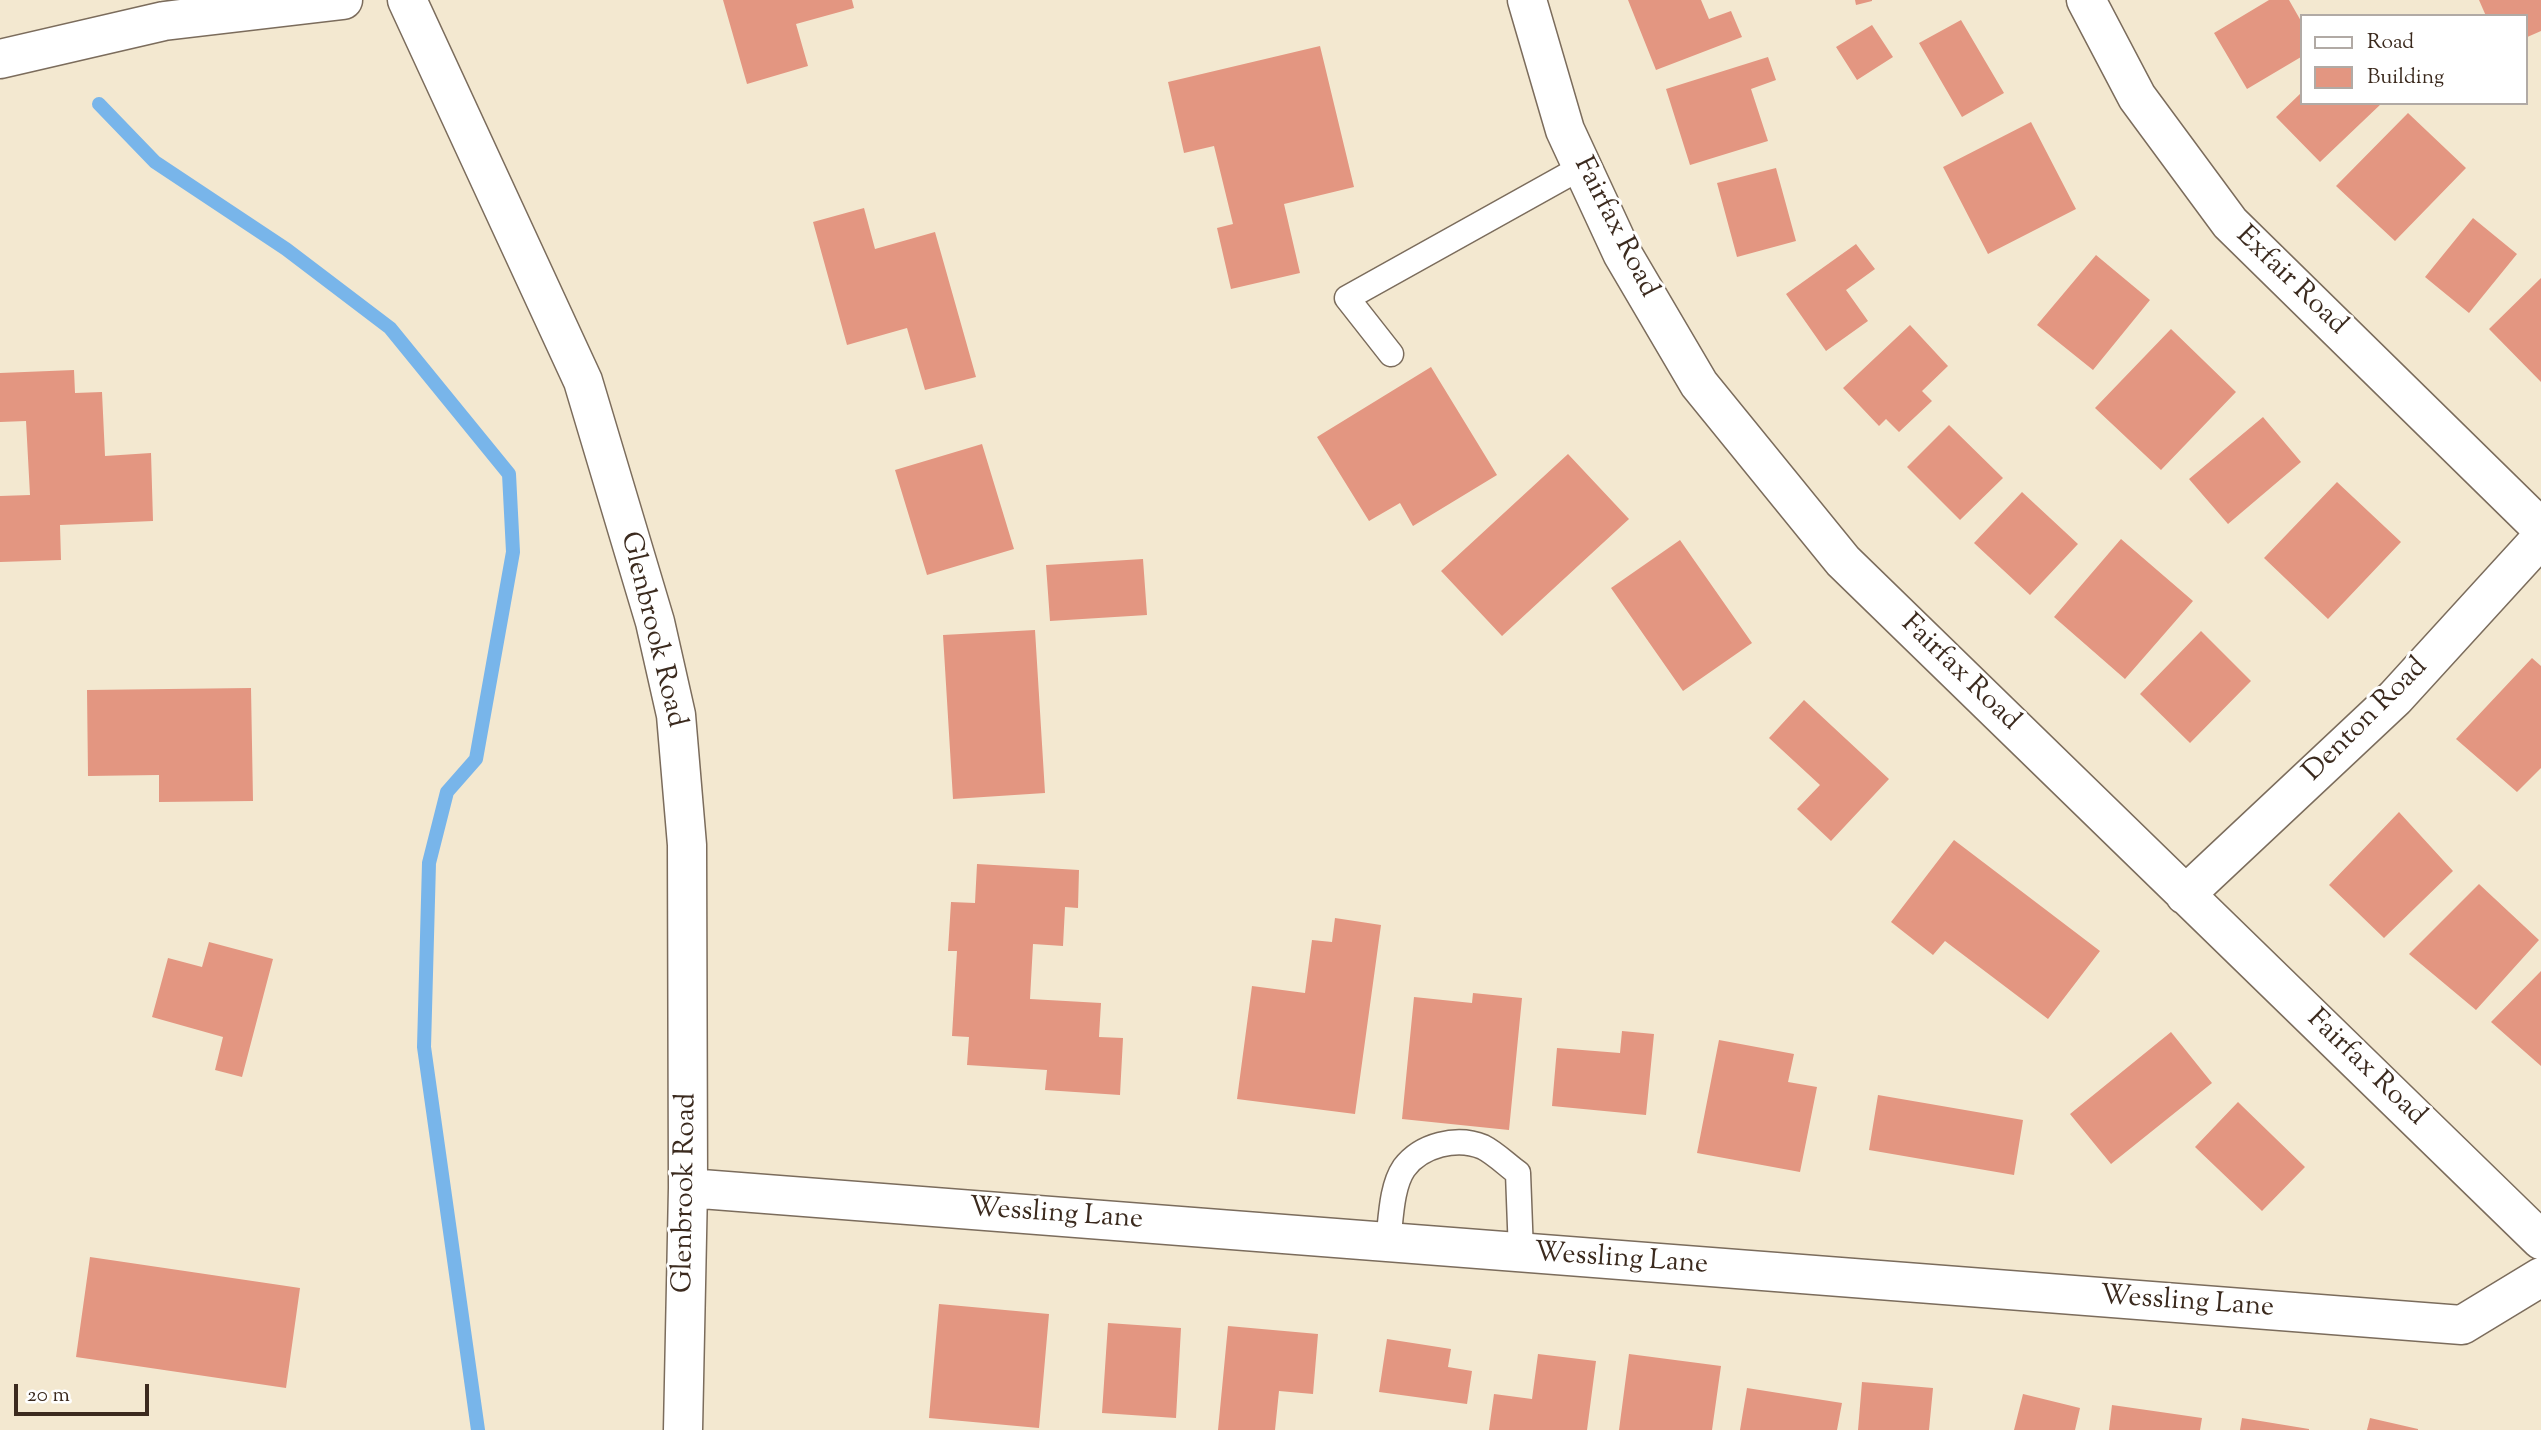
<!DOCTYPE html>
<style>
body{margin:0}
#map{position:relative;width:2541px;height:1430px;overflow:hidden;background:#f3e8d0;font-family:"Sorts Mill Goudy",serif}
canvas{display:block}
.legend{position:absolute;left:2300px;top:14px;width:228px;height:91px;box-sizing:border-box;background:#fff;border:2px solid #b1aaa5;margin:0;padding:9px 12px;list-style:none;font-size:21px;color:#3b2a1e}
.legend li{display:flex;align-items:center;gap:14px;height:35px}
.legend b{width:35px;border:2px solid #b1aaa5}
.scale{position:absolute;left:14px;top:1384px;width:135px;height:32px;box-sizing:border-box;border:4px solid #3b2a1e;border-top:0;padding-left:9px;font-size:21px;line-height:24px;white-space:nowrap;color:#3b2a1e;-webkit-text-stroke:5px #fff;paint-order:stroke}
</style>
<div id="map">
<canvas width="2541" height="1430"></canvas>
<ul class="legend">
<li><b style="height:9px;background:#fff"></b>Road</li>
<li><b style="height:19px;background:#e39681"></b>Building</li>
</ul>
<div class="scale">20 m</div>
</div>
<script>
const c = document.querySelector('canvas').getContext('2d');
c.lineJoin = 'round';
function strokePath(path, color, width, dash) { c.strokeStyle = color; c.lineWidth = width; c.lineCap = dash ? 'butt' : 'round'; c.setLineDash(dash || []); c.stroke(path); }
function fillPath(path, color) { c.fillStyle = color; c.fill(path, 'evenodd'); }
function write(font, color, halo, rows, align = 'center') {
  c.font = font + ' "Sorts Mill Goudy",serif'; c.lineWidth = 6; c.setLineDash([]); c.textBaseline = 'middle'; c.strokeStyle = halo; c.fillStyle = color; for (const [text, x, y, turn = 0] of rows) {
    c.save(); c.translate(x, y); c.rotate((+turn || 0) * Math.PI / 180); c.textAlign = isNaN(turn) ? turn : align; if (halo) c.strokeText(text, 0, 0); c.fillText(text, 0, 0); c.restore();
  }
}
strokePath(new Path2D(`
 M99,104l56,58 131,87 104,79 119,146 4,78 -37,207 -29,33 -18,71 -5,184 54,383`), '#78b5ea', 14);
fillPath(new Path2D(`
 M723,0h129l2,8 -58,16 12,42 -61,18z
 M1628,0h73l8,19 22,-8 11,26 -86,33z
 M1855,0h17v1l-16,4z
 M2269,0h20l12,21v36l-54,32 -33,-56z
 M2479,0h62v31l-16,7v-22h-39z
 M1961,20l43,73 -42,24 -43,-74z
 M1872,25l21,32 -36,23 -21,-33z
 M1320,46l34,141 -70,17 16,69 -69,16 -14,-61 16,-4 -19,-78 -30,7 -16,-71z
 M1768,57l8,23 -25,9 17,52 -78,24 -24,-76z
 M2301,93v10h81l-62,59 -44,-45z
 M2408,113l58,55 -71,73 -59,-55z
 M2031,122l45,87 -88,45 -45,-87z
 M1776,168l20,73 -59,16 -20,-74z
 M864,208l11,41 60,-17 41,145 -51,13 -18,-62 -60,17 -34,-123z
 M2473,218l44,36 -48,59 -44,-36z
 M1856,244l19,25 -29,21 22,31 -42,30 -40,-57z
 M2096,255l54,45 -57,70 -56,-45z
 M2541,278v104l-52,-53z
 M1910,325l38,41 -26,25 10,10 -33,31 -13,-13 -7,7 -36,-38z
 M2171,329l65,63 -75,78 -66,-62z
 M1431,367l66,108 -84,51 -13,-23 -31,18 -52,-84z
 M74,370l1,23 27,-1 3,64 46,-3 2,68 -93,4 1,35 -61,2v-66l30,-1 -4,-74 -26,1v-49z
 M2263,417l38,45 -73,62 -39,-45z
 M1949,425l54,53 -43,42 -53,-53z
 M982,444l32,105 -87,26 -32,-105z
 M1568,454l61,65 -127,117 -61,-65z
 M2337,482l64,60 -73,77 -64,-61z
 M2022,492l56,52 -48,51 -56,-52z
 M2121,539l72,62 -68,78 -71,-62z
 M1680,540l72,103 -69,48 -72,-103z
 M1143,559l4,56 -97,6 -4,-56z
 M1035,630l10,163 -92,6 -10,-164z
 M2201,631l50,50 -61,62 -50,-49z
 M2532,658l9,8v102l-24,24 -61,-53z
 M251,688l2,113 -94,1v-27l-71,1 -1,-86z
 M1804,700l85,79 -58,62 -34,-32 23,-24 -51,-47z
 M2399,812l54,59 -69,67 -55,-53z
 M1954,840l146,111 -52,68 -103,-78 -12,14 -42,-33z
 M977,864l102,6 -1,38 -13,-1 -2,39 -30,-2 -3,55 71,4 -2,34 24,1 -3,57 -75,-5 2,-20 -80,-5 2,-28 -17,-1 5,-85h-9l3,-49 24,1z
 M2479,884l60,56 -63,70 -67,-56z
 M1335,918l46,7 -26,189 -118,-15 15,-113 53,7 7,-53 20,2z
 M209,942l64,17 -31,118 -27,-7 8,-33 -71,-20 16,-59 34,9z
 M2541,971v95l-50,-44z
 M1473,993l49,5 -13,132 -107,-11 12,-122 58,6z
 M1622,1031l32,3 -8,81 -94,-9 5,-58 63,5z
 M2171,1032l41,51 -101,81 -41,-50z
 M1719,1040l75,14 -6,28 29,5 -17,85 -103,-19z
 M1878,1095l145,25 -9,55 -145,-25z
 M2238,1102l67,65 -43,44 -67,-64z
 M90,1257l210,31 -14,100 -210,-31z
 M939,1304l110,10 -10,114 -110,-10z
 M1108,1323l73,5 -5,90 -74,-5z
 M1228,1326l90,8 -5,60 -34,-3 -4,39h-57z
 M1387,1339l64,10 -3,18 24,4 -5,33 -88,-12z
 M1538,1354l58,7 -9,69h-98l5,-36 38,5z
 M1629,1354l92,12 -9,64h-93z
 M1862,1382l71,6 -4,42h-71z
 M1747,1388l95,15 -5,27h-97z
 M2023,1394l57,14 -5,22h-61z
 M2112,1405l90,13 -2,12h-91z
 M2242,1418l67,11v1h-69z
 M2370,1418l48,11v1h-51z`), '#e39681');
const service = new Path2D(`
 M1391,354l-44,-56 235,-131
 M1388,1242c3,-22 3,-55 16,-74 17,-23 53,-32 79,-21 12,6 24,18 35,26l3,80`);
const minor = new Path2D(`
 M407,0l176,381 72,241 21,93 11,130 1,343 -5,242
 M1527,0l38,130 57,123 77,131 144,177 698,679
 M2086,0l51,97 93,126 311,305
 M0,59l164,-38 179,-21
 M2185,895l210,-197 146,-160
 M688,1188l1774,137 79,-48`);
strokePath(service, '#7b6c5c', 27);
strokePath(minor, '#7b6c5c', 41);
strokePath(service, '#fff', 24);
strokePath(minor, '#fff', 38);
write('28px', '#3b2a1e', '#fff', [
 ["Fairfax Road",1614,228,63],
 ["Exfair Road",2290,282,44],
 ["Glenbrook Road",651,630,76],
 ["Fairfax Road",1959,674,44],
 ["Denton Road",2367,721,-45],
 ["Fairfax Road",2365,1069,44],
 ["Glenbrook Road",687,1193,-89],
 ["Wessling Lane",1056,1216,4],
 ["Wessling Lane",1621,1261,4],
 ["Wessling Lane",2187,1304,4]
]);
</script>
